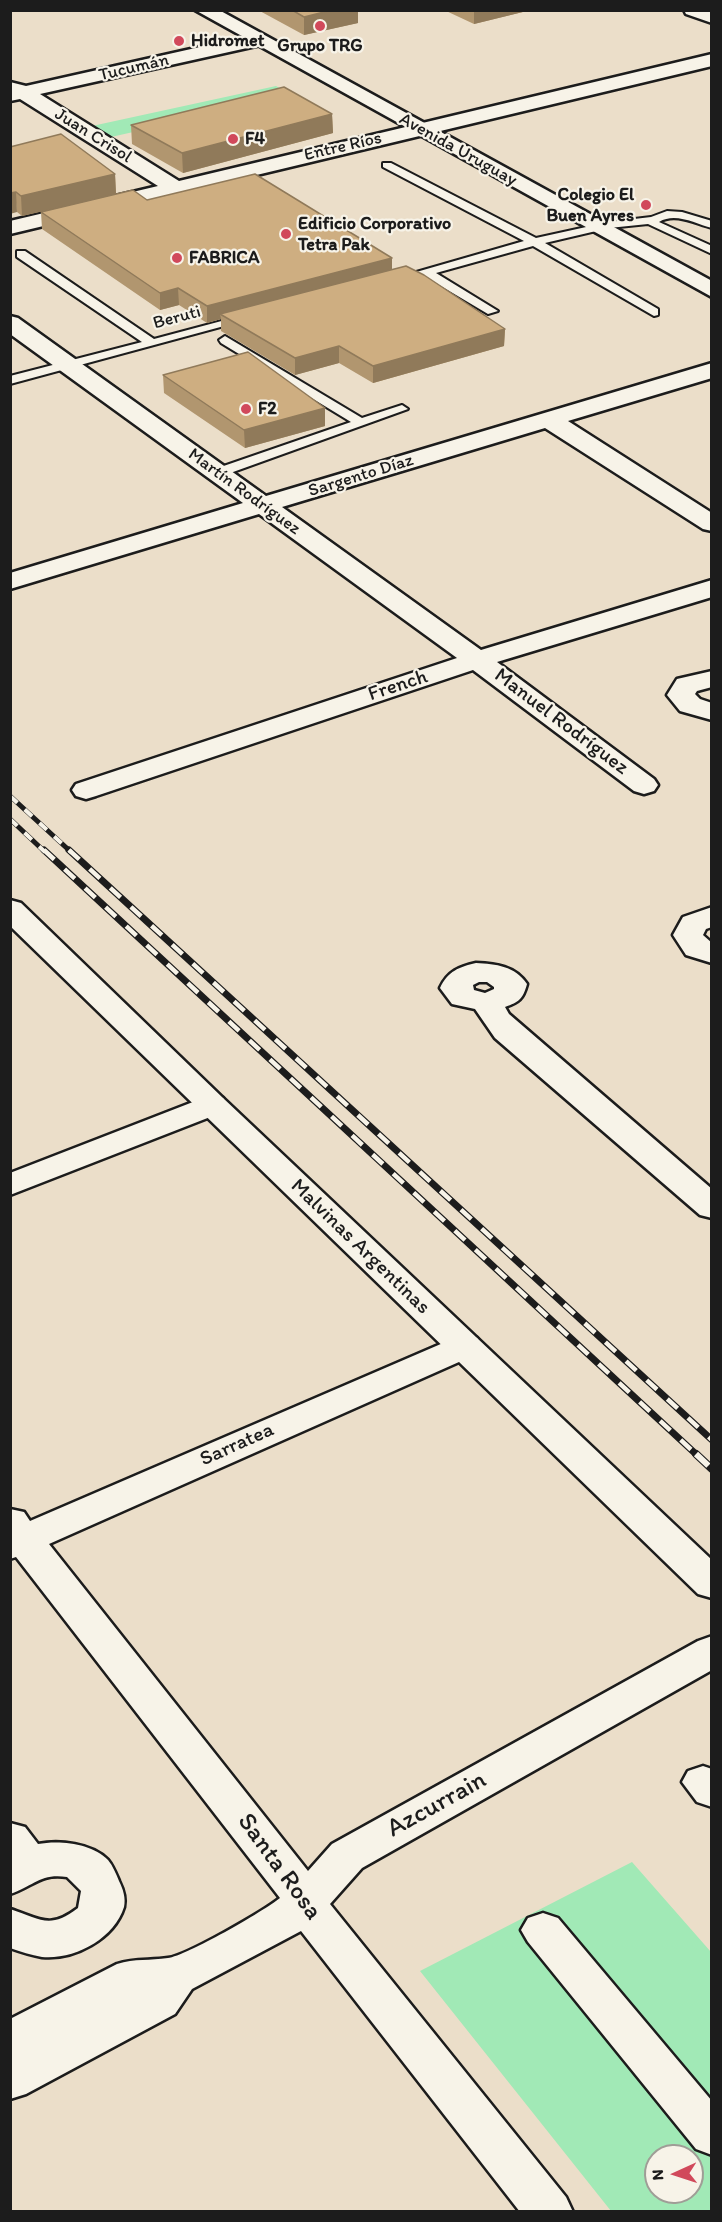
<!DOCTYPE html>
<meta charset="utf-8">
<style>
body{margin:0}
#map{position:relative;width:722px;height:2222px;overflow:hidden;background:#ebdec9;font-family:Itim,sans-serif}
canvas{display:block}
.frame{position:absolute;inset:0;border:12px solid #1c1c1c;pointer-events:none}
.north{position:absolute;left:644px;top:2144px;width:60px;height:60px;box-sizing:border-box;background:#f7f3e8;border:2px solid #9f9d96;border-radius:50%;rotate:267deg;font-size:16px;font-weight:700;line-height:24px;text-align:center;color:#1c1c1c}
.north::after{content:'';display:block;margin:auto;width:21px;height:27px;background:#d1495b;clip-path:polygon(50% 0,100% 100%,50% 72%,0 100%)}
</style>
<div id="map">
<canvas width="722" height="2222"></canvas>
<div class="frame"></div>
<div class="north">N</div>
</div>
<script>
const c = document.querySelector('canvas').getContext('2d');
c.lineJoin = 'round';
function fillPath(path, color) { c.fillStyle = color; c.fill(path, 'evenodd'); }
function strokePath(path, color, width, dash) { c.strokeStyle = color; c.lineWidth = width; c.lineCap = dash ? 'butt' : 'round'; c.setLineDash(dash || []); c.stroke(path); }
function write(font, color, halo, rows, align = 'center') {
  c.font = font + ' Itim,sans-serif'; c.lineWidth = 4.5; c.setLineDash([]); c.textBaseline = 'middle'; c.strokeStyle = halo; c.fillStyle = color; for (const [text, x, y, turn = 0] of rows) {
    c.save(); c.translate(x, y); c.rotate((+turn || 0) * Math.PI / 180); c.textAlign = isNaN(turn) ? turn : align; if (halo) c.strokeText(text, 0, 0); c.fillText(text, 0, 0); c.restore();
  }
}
fillPath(new Path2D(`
 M276,86l18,10 -183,41 -19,-11z
 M632,1862l79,90v259h-100l-191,-240zM656,2156h36v36h-36z`), '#a1e9b6');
const lane = new Path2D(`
 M383,163h8l145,75 73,-16 42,-5 16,-6 15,1 30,9v7c-17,-4 -36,-16 -53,-6l53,24v8l-64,-30 -39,4 -64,15 113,66v6l-4,1 -121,-70 -97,27 62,38 -10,3 -64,-38 -26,7 -6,-4 132,-38 -141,-74z
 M17,251h8l129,88 90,-24 6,4 -240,65v-8l132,-34 -125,-85z
 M225,336l137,82 40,-13 6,4 -186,67h-10v-6l139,-48 -130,-79 -2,-3z`);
const street = new Path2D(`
 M684,10l28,1v12l-26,-9z
 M258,34l9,6 -2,4 -225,50 139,87 533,-127v12l-702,168v-13l148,-35 -138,-87 -10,2v-19l16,4z
 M10,316l8,2 248,178 446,-133v15l-144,43 144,92v18l-9,-2 -158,-101 -263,79 199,143 231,-70v17l-215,65 157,117 4,6 -4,6 -10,3 -10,-3 -161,-121 -377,126 -10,3 -10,-3 -4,-6 4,-6 381,-126 -198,-144 -249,75v-16l233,-70 -233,-169z
 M712,671v16l-15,4 -2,3 5,5 12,4v17l-32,-9 -13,-16 10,-16z
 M712,907v20l-6,2 -3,6 9,8v20l-26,-8 -13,-20 10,-18z
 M476,963c20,1 39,3 51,21 -4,15 -8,18 -22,23l4,7 203,175v29l-12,-3 -205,-177 -20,-29 -23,-5 -12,-16c8,-17 19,-21 36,-25zM479,982h8l7,5v2l-9,4 -11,-3 -1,-5z
 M211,1095l12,3 4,7 -4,7 -213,83v-22z
 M464,1334l13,4 5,8 -5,8 -428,190 259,327 24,-27 366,-203 14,-5v34l-350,198 -32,36 236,293 7,15h-53l-219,-281 -109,58 -17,25 -149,80 -16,5v-80l107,-55c18,-6 33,-3 51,-6 18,-2 96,-47 112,-60l-264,-341 -6,2v-50l14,3 6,9z
 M703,1766l9,3v38l-15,-5 -15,-20 6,-11z
 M10,1823l15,4 13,17c21,-4 54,-1 70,16 5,6 8,14 11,21 4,8 7,17 5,26 -10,32 -50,53 -82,50 -11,-2 -21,-5 -32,-9v-39c31,10 39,21 68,-1l3,-17 -14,-14c-27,-4 -33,9 -57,17z
 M543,1913l15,5 154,183v54l-16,-6 -168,-207 -7,-12 7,-12z`);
const secondary = new Path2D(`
 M195,10h24l493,271v16z
 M10,900l11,3 202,195 489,462v38l-14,-4 -688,-668z`);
strokePath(lane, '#1c1c1c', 4);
strokePath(street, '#1c1c1c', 5);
strokePath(secondary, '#1c1c1c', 5);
fillPath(lane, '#f7f3e8');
fillPath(street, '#f7f3e8');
fillPath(secondary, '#f7f3e8');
const railFar2 = new Path2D(`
 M10,796l61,56
 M10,819l35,33`);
const railFar1 = new Path2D(`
 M44,850l654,606
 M69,850l643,590`);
const rail = new Path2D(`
 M696,1454l16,15`);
strokePath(railFar2, '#1c1c1c', 5);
strokePath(railFar1, '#1c1c1c', 7);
strokePath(rail, '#1c1c1c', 8);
strokePath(railFar2, '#f7f3e8', 4, [10]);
strokePath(railFar1, '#f7f3e8', 4.5, [14]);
strokePath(rail, '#f7f3e8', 6, [17]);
fillPath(new Path2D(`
 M258,10h100v13l-54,12z
 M444,10h87l-57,14z
 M332,114l1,19 -150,40 -51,-29 -1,-19z
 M10,147l105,27 1,20 -94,22 -5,-4z
 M147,200l245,70 113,59 -1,17 -131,37 -34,-20 -44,12 -74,-44v-12l-14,4 -28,-18 -19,5 -118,-81 -1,-17z
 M163,375l162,51 -80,22 -81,-55z`), '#b1966f');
fillPath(new Path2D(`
 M332,10h26v13l-54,12v-18z
 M474,10h57l-57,14z
 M332,114l1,19 -150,40 -1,-20z
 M115,174l1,20 -94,22 -1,-20z
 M16,192l1,20 -7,2v-21z
 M392,258v17l-172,39 1,5 -14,4v-17z
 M178,288l1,17 -19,5v-17z
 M505,329l-1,17 -131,37v-17z
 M339,346v17l-44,12v-17z
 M325,408v18l-80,22 -1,-18z`), '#907a5a');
const building = new Path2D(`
 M292,10h40l-28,7z
 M284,87l48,27 -150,39 -51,-28z
 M61,134l54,40 -94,22 -5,-4 -6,1v-46z
 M255,174l137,84 -185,48 -29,-18 -18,5 -119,-81 92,-22 14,10z
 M406,266l18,9 81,54 -132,37 -34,-20 -44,12 -75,-44z
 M248,352l77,56 -81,22 -81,-55z`);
fillPath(building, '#ceae81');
strokePath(building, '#907a5a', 1.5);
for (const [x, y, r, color] of [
 [320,26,6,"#d1495b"],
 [179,41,6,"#d1495b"],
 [233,139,6,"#d1495b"],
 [646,205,6,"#d1495b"],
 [286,234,6,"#d1495b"],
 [177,258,6,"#d1495b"],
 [246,409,6,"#d1495b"]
]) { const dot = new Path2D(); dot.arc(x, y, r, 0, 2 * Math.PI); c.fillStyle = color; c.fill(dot); strokePath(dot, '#f7f3e8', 2); }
write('bold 18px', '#1c1c1c', '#f7f3e8', [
 ["Hidromet",191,41],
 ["Grupo TRG",320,46,"center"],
 ["F4",245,139],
 ["Colegio El",634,195,"right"],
 ["Buen Ayres",634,216,"right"],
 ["Edificio Corporativo",298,224],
 ["Tetra Pak",298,245],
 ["FABRICA",189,258],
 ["F2",258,409]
], 'left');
write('18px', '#1c1c1c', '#f7f3e8', [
 ["Tucumán",134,68,-13],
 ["Juan Crisol",93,136,32],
 ["Entre Ríos",343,147,-13],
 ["Avenida Uruguay",458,150,29],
 ["Beruti",177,318,-15],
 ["Sargento Díaz",361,476,-17],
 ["Martín Rodríguez",244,492,36]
]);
write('21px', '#1c1c1c', '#f7f3e8', [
 ["French",398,686,-18],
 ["Manuel Rodríguez",561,722,37],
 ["Malvinas Argentinas",360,1247,44],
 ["Sarratea",237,1445,-24]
]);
write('26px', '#1c1c1c', '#f7f3e8', [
 ["Azcurrain",437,1805,-29],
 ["Santa Rosa",279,1867,54]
]);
</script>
